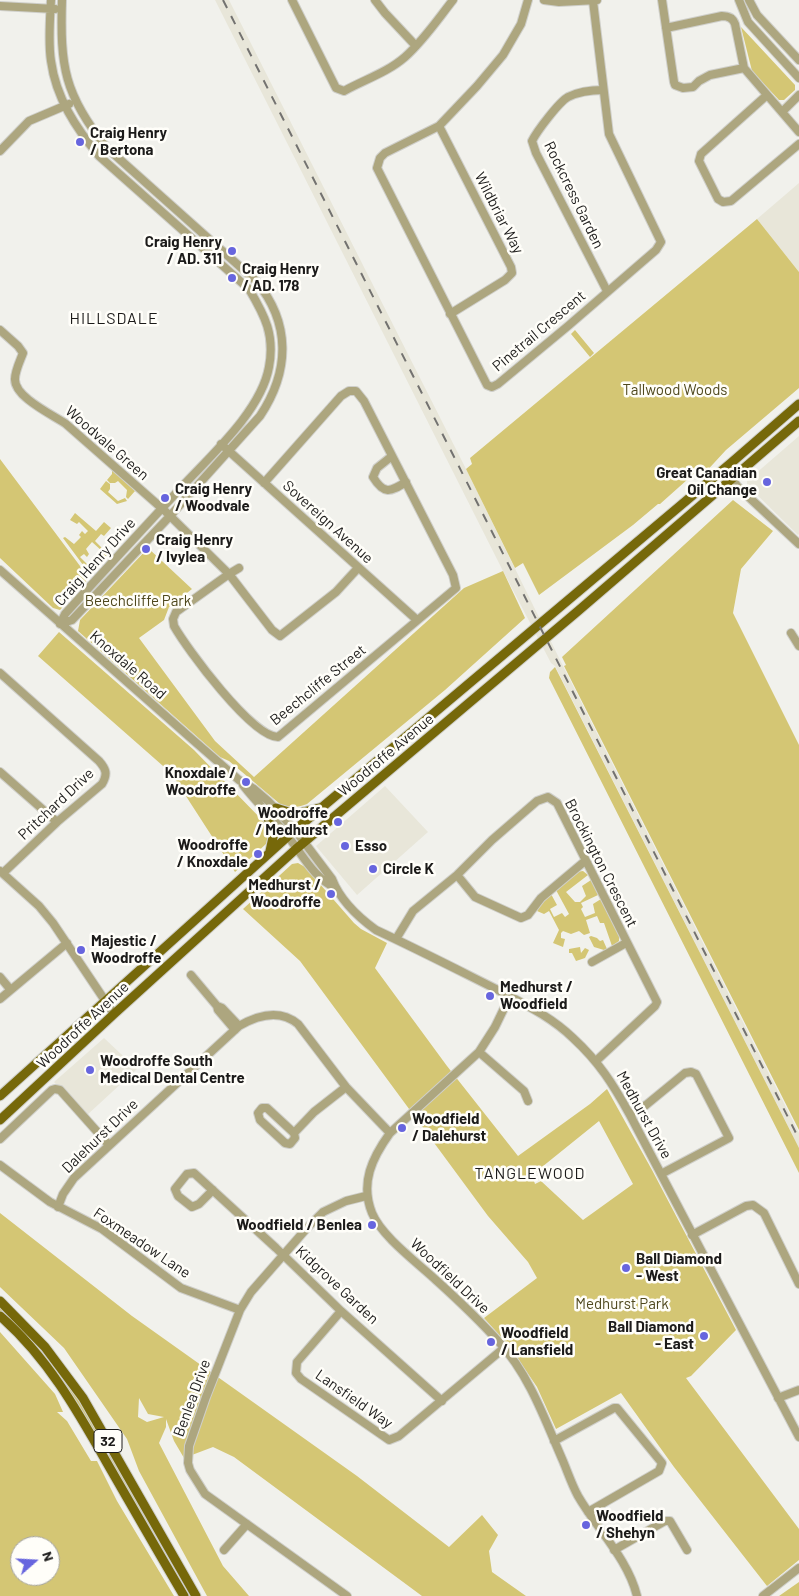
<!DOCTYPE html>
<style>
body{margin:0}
#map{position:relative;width:799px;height:1596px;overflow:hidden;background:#f1f1ec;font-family:Barlow,sans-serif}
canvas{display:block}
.north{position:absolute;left:10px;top:1536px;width:50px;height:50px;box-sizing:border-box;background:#fffef9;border:1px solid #a4a3a0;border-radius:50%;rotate:71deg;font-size:14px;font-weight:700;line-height:20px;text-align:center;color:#1c1b1a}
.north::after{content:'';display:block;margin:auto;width:18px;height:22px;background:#6765de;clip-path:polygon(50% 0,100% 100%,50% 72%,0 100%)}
</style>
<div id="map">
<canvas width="799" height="1596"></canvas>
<div class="north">N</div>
</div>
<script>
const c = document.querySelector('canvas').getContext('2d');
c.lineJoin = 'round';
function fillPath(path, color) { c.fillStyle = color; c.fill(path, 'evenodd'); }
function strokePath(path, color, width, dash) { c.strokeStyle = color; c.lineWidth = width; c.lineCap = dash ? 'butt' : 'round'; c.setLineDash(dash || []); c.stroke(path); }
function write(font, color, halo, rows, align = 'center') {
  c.font = font + ' Barlow,sans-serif'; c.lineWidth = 5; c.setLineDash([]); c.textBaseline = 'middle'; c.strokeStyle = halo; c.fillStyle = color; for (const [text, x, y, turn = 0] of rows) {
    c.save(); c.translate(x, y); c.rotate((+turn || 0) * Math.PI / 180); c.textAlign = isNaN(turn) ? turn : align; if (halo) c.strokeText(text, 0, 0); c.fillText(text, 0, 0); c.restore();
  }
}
fillPath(new Path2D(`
 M215,0h14l237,469 95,193 238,471v15l-244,-482 -4,-3 -48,-92z
 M799,183v89l-42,-53z
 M799,436v98l-1,1 -51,-50v-4z
 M385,786l43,46 -71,63 -41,-49z
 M104,1038l33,31 -51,47 -32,-34z`), '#e8e6d9');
fillPath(new Path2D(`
 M741,27l54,58v5l-11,10h-5l-27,-29z
 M757,219l42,53v116l-73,62 -24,26 -5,-5 -37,33h-2l-25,21 -94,70 -16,-32 -8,5 -49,-99 6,-5 -2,-6z
 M575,330l19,23 -4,4 -19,-23z
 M0,459l89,119 -29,32 -7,-2 -53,-50z
 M112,470l23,21 -7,8 -2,-2 1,-7 -9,-9 -3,2h-5l-3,-3 5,-6z
 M106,481l4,3v5l-2,3 10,9 7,-3 2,3 -10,3 -17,-15z
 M733,500l40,31 -32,38 -8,44 66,132v385l-235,-464 2,-1 -4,-8z
 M75,513l21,18 8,-9 7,6 -7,8 -3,-2 -6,7 10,10 3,-3 3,2 -7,8 -3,-5 1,-2 -10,-9 -6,7 3,5 -2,3 -3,-3 -4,3 10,10 2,-2 4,1 -7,7 -26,-35 2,-1 9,7 7,-7 -2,-2 3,-4 3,3 3,-3 -9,-9 -2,2 -7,-4z
 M148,548l44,41 -23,18 -5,13 -25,18 76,103 39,36 210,-189 39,-17 22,47 -80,72 -138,114c-10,4 -17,4 -27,0l-51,-43 -9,-4 -142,-126 2,-11z
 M59,632l135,118 71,73 4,10 -3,11 -31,28 -64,-99 -133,-117z
 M555,667l244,481v25l-250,-495 1,-6z
 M298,863l7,4 49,56 7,6 26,14 -12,25 72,98 71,90 72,-52 17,-15 45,81 84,160 -45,46 -5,2 113,151v31l-32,26 -93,-119 -53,-74 -65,36 -19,-42 -27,-40 -26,-29 53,-40 -9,-16 -40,-46 -188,-255 -57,-52 49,-45zM599,1121l34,63 -50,36 -42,-39 -6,3 -3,-9z
 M583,871l5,4 -22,17 9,10h5l6,-6 -4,-10 9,-6 7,15 -17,8 2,4 -2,2 4,8 10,-4 -2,-9 8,-5 18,36v6l-7,5 -8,-23h-4l-3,-7 -11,4 4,13 -6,2 -5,-4 -8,3 -8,-3 -2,2v5l4,1 -2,8 -10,-4 6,-13 -10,-19 -5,3 -7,-3 6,-10 8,-7 6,11 -7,4 4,8 8,-4 3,4 4,-3 -13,-24 20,-18z
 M591,936l6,2 3,3 3,-1 4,9 -3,1 -10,-3 -5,-10z
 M580,947l1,6 4,-5 4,2 -4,8 -9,3 -4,-8h-3v-4z
 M0,1213l132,103 225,160 92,71 33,-32 16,20 -9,16 3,21 34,24h-104l-188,-139 -21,-10 -29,11 -10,-17 -8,-22v8l-7,16 64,123 26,30h-42l-68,-125 -12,-32 -63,-91 -64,-61zM139,1398l9,16 16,3 -17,5 -9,-5z
 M0,1306l49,51 34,48 26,47h-3l-81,-116 -25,-25z
 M0,1332l55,62 8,18h-6l10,9 24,40h6l20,40 57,95h-174zM20,1546h30v30h-30z
 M110,1454l83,142h-5l-80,-140z
 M799,1582v14h-20z`), '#d4c674');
const minor = new Path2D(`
 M51,0c-1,20 -3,42 0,61 5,37 25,67 48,95l150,133c16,27 26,46 20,78 -8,45 -61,91 -91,124 -38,41 -76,82 -113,123l-5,10
 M292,0l44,88 8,3c20,-11 44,-19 61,-34 19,-17 33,-38 48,-57
 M375,0l10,13 31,33
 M528,0l-7,24 -18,31 -26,31 -38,40 -54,27 -5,5 -3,10 110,217 5,2 6,-3 70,-58 88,-76 5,-8 -52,-108 -16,-133
 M544,0l15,2 38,-2
 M662,0l12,82 1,3 8,3 10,-1 6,-6 11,-6 34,-7
 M739,0l9,22 51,56
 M749,0l8,15 42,45
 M0,6l55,3
 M666,28l56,-12c6,0 11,2 13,8l9,44 55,64
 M603,90c-11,0 -25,2 -35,7 -9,5 -31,34 -36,44l4,12 71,138
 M767,95l-66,59 -2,7 19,38 5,3 8,-1 68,-57
 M782,112l17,-17
 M439,126l72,141 1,6 -7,7 -55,34
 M0,151l29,-30 40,-17
 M0,330l18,16 5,7c-3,8 -8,18 -8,26 -1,18 38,36 51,45l99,87 64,63 -53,38 -3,7 1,7c13,23 78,111 104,111l178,-149 -3,-13 -89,-174 -8,-10h-7l-8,5 -77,87
 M221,444l196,176
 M392,456l-15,12 -4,9c11,18 17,15 33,5
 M724,469l14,18 61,57
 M239,568l-10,6 43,56 8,6 56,-44 22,-24
 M0,570l193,170 46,40 15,9 14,12 27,29 37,49c8,21 26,38 44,51 41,19 80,39 120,59 28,15 54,27 77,49 26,24 40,46 57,77l169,322
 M60,624l12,-4 98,-104 90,-100c30,-45 31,-93 -4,-135l-149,-133c-43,-53 -47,-82 -45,-148
 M791,633l8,13
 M0,673l99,88c7,8 9,13 3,23l-45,38 -54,51
 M0,772l57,50
 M243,785c13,17 29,32 43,49 15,18 28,45 50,54
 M0,871l39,35 14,17 61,91
 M457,875l18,22 46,21 7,-3 13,-17 44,-37
 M396,939l17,-28 44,-36 35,-35 45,-39 11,-4 9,6 100,199 -2,4 -59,55
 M592,962l34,-19
 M191,975l26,31
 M0,977l10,12
 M510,996l-15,31 -16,25 -89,81c-18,25 -30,50 -18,80 10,24 46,50 65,68 21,19 43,40 62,61 31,34 46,78 64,119 5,12 9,24 15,35 19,33 50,63 59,100
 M0,999l67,-56
 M235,1030l-17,-20 -1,-4 5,2 17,18
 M479,1052l45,39 4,10
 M630,1115l16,-10 39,-32 6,-1 5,2 33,64 -68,36
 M294,1133l-27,-25h-5l-4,5 2,7 25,23 5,1 5,-6 -1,-5 20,-21 32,-25
 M0,1139l52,-49 3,-1 5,1 49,55
 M0,1165l50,37 52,27 79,59 59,22
 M213,1190l-14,14 -7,3 -14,-11 -3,-7 12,-15 7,-1 82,75 65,63 101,90
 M58,1207l5,-13 11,-16 165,-152c19,-11 41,-17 59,-2l48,63 44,46
 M692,1235l54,-29 7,-1 11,8 35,71
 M341,1311l-44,51 -1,11 5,6 88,61 10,-4 105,-88
 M778,1398l21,-8
 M554,1441l60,-33h3l45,55 -3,8 -71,41
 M224,1550l23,-26
 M614,1550l51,-29h5l17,29
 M347,1596l-142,-102 -15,-24 -2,-7 1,-17 17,-49 34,-87 11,-18 56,-64 16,-16 23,-11 20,-5
 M763,1596l36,-28`);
const major = new Path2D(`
 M276,808l19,6 24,-6
 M265,811l9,22 -4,18
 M0,1096l295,-266 436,-367 68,-59
 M0,1120l114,-106 182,-165 282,-238 221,-190
 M0,1301l45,46 38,51 113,198
 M0,1316c47,41 77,94 107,147 26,45 51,89 77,133`);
strokePath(minor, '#cfcfca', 10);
strokePath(major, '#cfcfca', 11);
strokePath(minor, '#ada67f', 8);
strokePath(major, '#76680a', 9);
strokePath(new Path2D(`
 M223,0l576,1139`), '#737270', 2, [9, 9]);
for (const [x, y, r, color] of [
 [80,142,5,"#6765de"],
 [232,251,5,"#6765de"],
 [232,278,5,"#6765de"],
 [767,482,5,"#6765de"],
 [165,498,5,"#6765de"],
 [146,549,5,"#6765de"],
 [246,782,5,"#6765de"],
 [338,822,5,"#6765de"],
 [345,846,5,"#6765de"],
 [258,854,5,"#6765de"],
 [373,869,5,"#6765de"],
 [331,894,5,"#6765de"],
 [81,950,5,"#6765de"],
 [490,996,5,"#6765de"],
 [90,1070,5,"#6765de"],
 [402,1128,5,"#6765de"],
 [372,1225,5,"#6765de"],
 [626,1268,5,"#6765de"],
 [704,1336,5,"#6765de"],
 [491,1342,5,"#6765de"],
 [586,1525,5,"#6765de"]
]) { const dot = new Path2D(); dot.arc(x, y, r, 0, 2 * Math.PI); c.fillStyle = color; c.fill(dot); strokePath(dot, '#fffef9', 2); }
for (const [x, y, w] of [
 [108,1441,28]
]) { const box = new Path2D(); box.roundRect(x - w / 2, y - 11.5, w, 23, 4); c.fillStyle = '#fffef9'; c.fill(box); strokePath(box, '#1c1b1a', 1); }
write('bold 14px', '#1c1b1a', null, [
 ["32",108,1441]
]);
write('bold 15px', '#1c1b1a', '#fffef9', [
 ["Craig Henry",90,133],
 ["/ Bertona",90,150],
 ["Craig Henry",222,242,"right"],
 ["/ AD. 311",222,259,"right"],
 ["Craig Henry",242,269],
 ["/ AD. 178",242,286],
 ["Great Canadian",757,473,"right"],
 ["Oil Change",757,490,"right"],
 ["Craig Henry",175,489],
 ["/ Woodvale",175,506],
 ["Craig Henry",156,540],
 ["/ Ivylea",156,557],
 ["Knoxdale /",236,773,"right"],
 ["Woodroffe",236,790,"right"],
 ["Woodroffe",328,813,"right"],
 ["/ Medhurst",328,830,"right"],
 ["Woodroffe",248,845,"right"],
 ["/ Knoxdale",248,862,"right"],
 ["Esso",355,846],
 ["Circle K",383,869],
 ["Medhurst /",321,885,"right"],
 ["Woodroffe",321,902,"right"],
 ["Majestic /",91,941],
 ["Woodroffe",91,958],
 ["Medhurst /",500,987],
 ["Woodfield",500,1004],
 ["Woodroffe South",100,1061],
 ["Medical Dental Centre",100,1078],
 ["Woodfield",412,1119],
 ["/ Dalehurst",412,1136],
 ["Woodfield / Benlea",362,1225,"right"],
 ["Ball Diamond",636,1259],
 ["- West",636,1276],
 ["Ball Diamond",694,1327,"right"],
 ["- East",694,1344,"right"],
 ["Woodfield",501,1333],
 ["/ Lansfield",501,1350],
 ["Woodfield",596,1516],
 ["/ Shehyn",596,1533]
], 'left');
write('15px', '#1c1b1a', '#fffef9', [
 ["Rockcress Garden",574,195,64],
 ["Wildbriar Way",499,213,63],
 ["Pinetrail Crescent",539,331,-40],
 ["Woodvale Green",107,443,41],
 ["Sovereign Avenue",328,522,42],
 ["Craig Henry Drive",95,562,-48],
 ["Knoxdale Road",128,665,41],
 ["Beechcliffe Street",318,685,-39],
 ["Woodroffe Avenue",386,755,-40],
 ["Pritchard Drive",56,804,-43],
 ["Brockington Crescent",601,863,63],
 ["Woodroffe Avenue",83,1025,-43],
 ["Medhurst Drive",644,1115,61],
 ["Dalehurst Drive",100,1136,-44],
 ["Foxmeadow Lane",142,1243,34],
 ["Woodfield Drive",450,1276,43],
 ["Kidgrove Garden",337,1285,43],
 ["Benlea Drive",192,1398,-70],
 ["Lansfield Way",354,1399,35]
]);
write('15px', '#4f481e', '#fffef9', [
 ["Tallwood Woods",675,390],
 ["Beechcliffe Park",138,601],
 ["Medhurst Park",622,1304]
]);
c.letterSpacing = '1px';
write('16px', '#1c1b1a', '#fffef9', [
 ["HILLSDALE",114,319],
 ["TANGLEWOOD",530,1174]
]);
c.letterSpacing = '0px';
</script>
